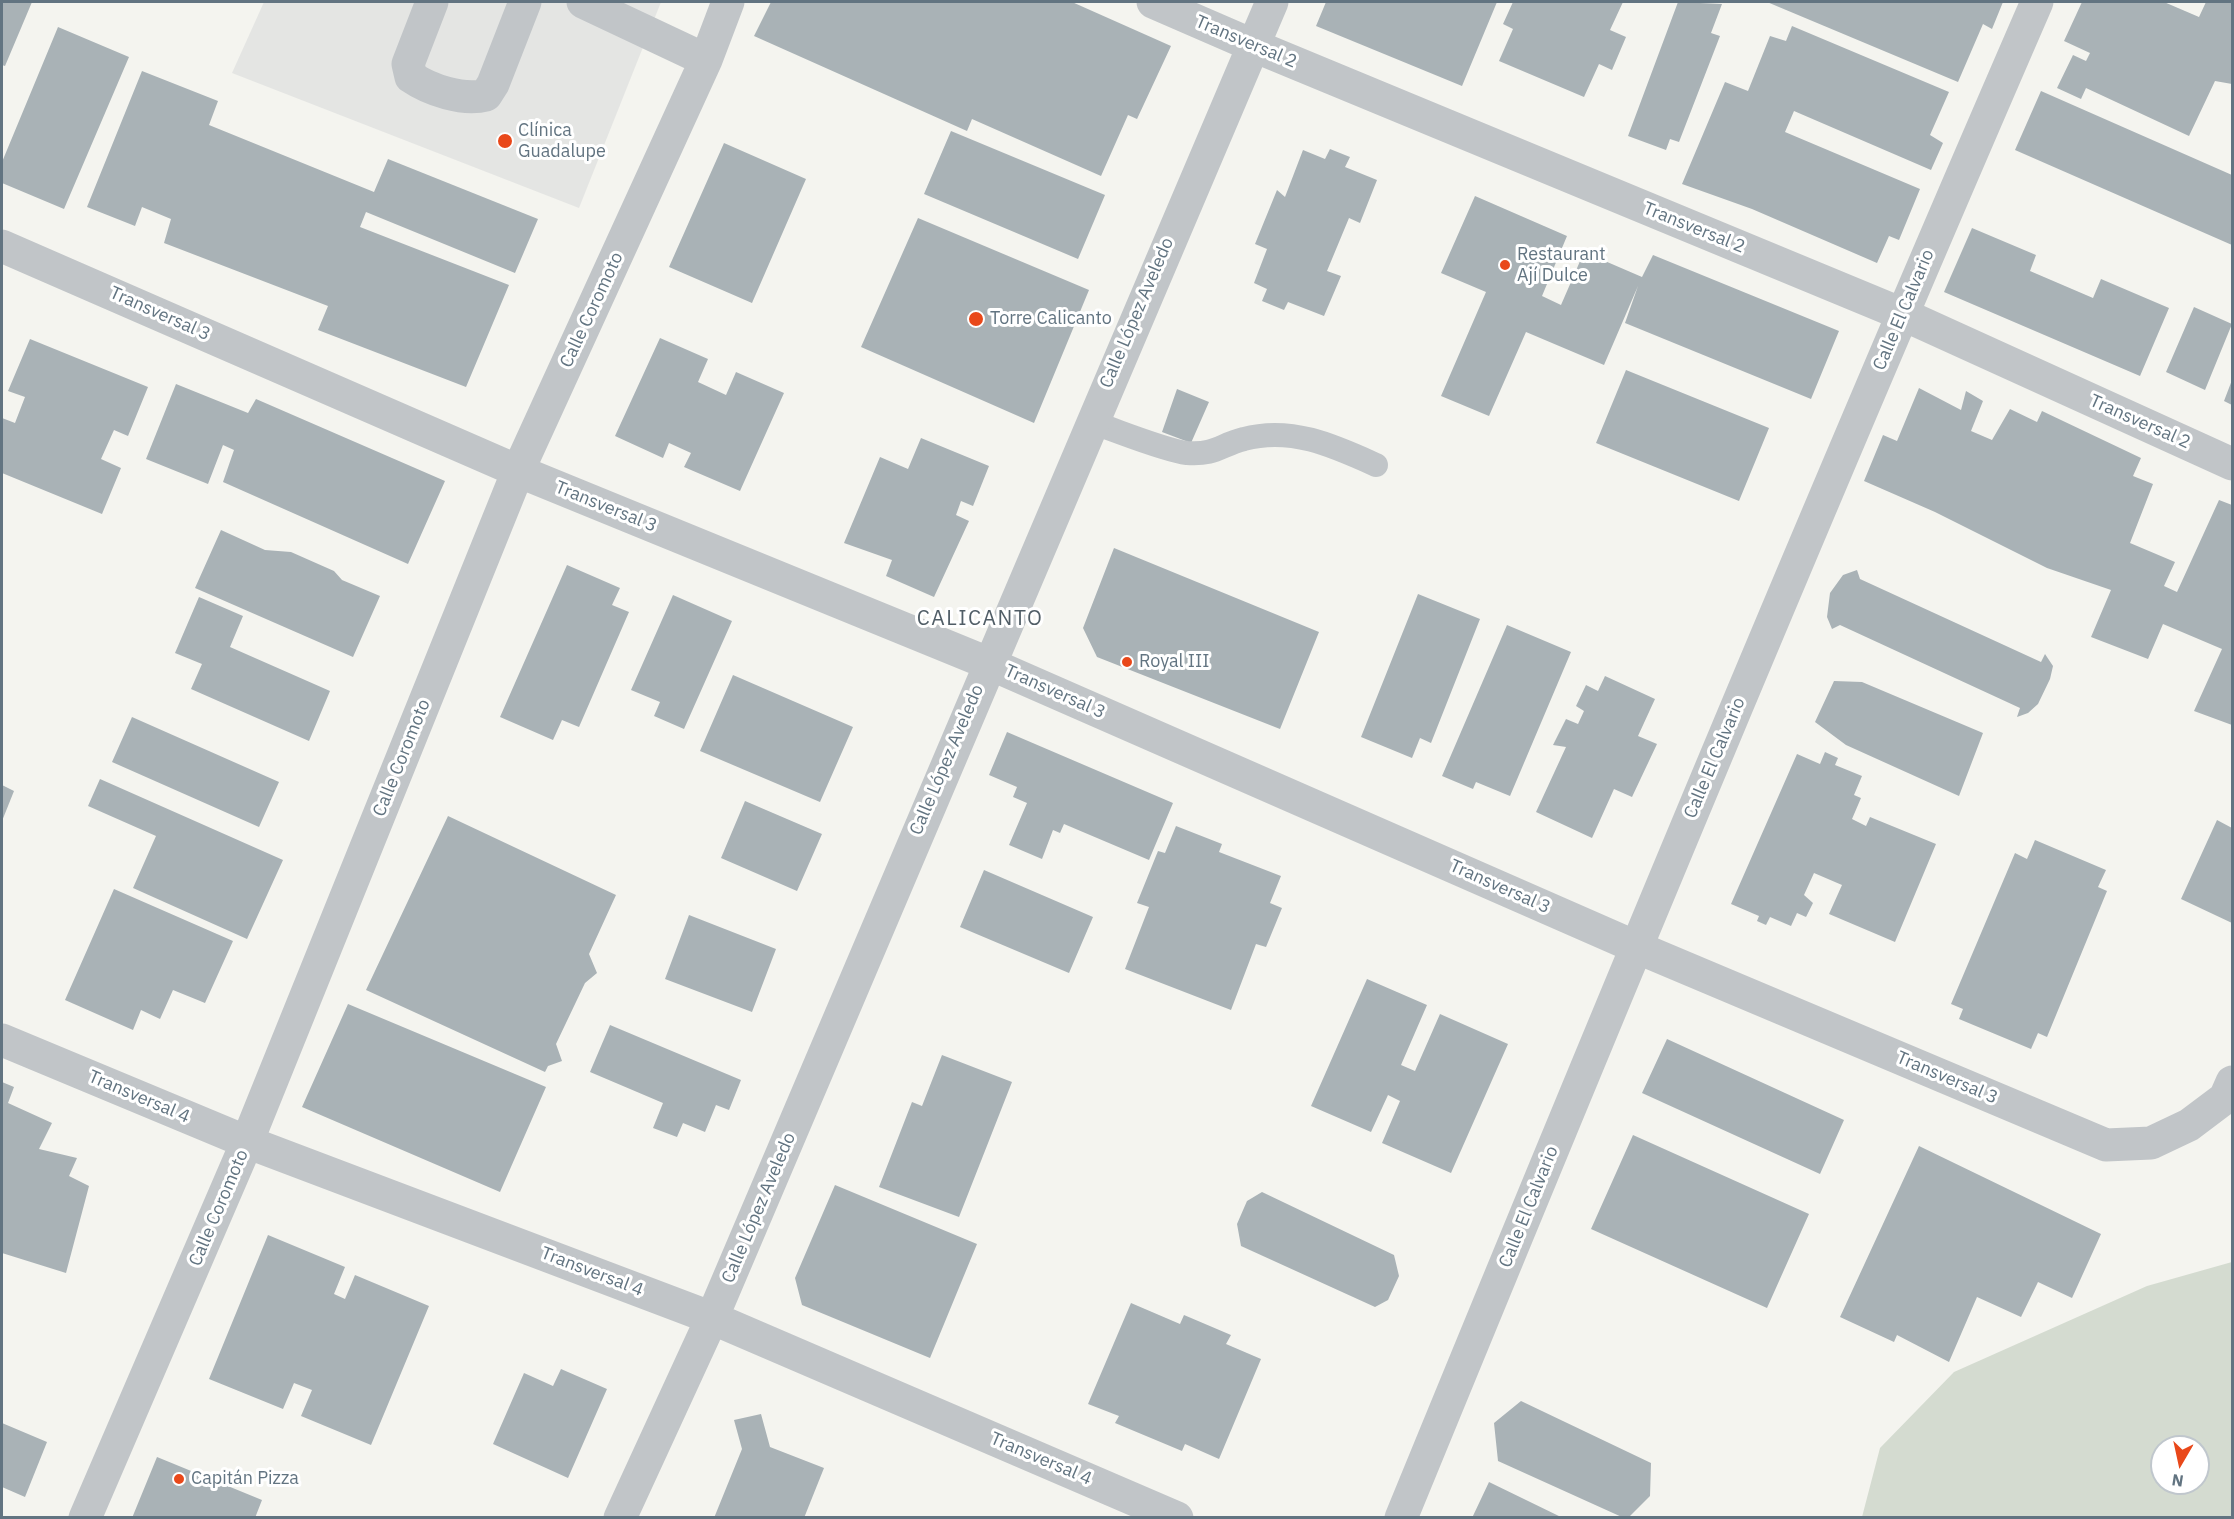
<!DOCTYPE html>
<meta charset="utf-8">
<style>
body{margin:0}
#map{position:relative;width:2234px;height:1519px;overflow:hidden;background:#f4f4ef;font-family:"IBM Plex Sans",sans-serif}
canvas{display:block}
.frame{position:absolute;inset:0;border:3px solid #627481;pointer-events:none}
.north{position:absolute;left:2150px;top:1435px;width:60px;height:60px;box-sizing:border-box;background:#fff;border:2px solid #c0c7cd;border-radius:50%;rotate:189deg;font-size:16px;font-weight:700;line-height:24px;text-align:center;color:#627481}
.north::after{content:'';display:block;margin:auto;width:21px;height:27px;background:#e9481a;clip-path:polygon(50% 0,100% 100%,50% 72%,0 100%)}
</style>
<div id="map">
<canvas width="2234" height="1519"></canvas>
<div class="frame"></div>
<div class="north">N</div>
</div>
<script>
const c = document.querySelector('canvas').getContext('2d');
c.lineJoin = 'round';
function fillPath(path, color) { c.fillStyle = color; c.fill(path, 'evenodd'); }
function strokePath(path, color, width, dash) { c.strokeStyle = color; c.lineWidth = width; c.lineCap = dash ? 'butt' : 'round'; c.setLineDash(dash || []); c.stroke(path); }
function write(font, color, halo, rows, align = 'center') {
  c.font = font + ' "IBM Plex Sans",sans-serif'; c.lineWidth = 6; c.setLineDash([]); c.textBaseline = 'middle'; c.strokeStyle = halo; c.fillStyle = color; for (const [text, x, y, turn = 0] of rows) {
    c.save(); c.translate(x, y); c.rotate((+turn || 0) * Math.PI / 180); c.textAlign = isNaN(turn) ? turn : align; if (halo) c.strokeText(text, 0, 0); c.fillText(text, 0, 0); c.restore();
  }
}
fillPath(new Path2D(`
 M264,2h397l-82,206 -347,-135z`), '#e4e5e3');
fillPath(new Path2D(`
 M2232,1262v255h-370l18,-69 74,-76 193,-86zM2162,1447h36v36h-36z`), '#d4dbd0');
fillPath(new Path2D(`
 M2,2h30l-27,64 -3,-1z
 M771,2h301l99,44 -34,73 -9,-4 -27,61 -129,-57 -5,12 -213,-95z
 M1326,2h171l-35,84 -146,-60z
 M1513,2h110l-13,28 16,7 -14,33 -13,-6 -15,33 -85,-36 14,-32 -10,-5z
 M1678,2l44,2 -11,29 9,3 -41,106 -9,-3 -4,11 -38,-14z
 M1767,2h236l-11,27 -9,-5 -25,58z
 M2082,2h82l35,15 7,-15h26v82l-17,-3 -26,55 -103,-48 -5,11 -24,-11 16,-33 13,6 4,-8 -26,-12z
 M1792,26l157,66 -19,43 13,8 -12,27 -137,-59 -9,21 135,57 -21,51 -10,-4 -12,27 -125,-54 -70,-25 43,-102 23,9 22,-55 16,5z
 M58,27l71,30 -65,152 -62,-26v-21z
 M142,71l76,30 -9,24 165,67 14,-33 150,60 -23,54 -149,-61 -6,15 149,58 -43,102 -148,-57 10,-24 -164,-63 7,-24 -29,-12 -7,19 -48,-19z
 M2041,91l191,84v70l-217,-95z
 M951,131l154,64 -27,64 -154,-65z
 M724,143l82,36 -54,124 -83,-36z
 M1330,149l20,8 -5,10 32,13 -17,43 -11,-5 -22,53 14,5 -17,40 -36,-14 -4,8 -22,-9 5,-12 -13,-6 13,-34 -12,-5 22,-54 8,7 18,-47 22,9z
 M1475,196l92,40 -25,60 19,9 23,-53 58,25 11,-22 186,76 -28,68 -186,-76 13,-37 -34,79 -78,-33 -37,84 -48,-20 45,-104 -45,-19z
 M918,218l171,72 -55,133 -173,-76z
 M1972,228l64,27 -6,16 63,27 8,-19 68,29 -29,68 -196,-84z
 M2194,307l38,17 -27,66 -39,-18z
 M660,338l48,21 -10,23 28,13 10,-23 48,21 -44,98 -56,-24 7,-14 -22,-10 -6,15 -48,-22z
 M30,339l118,48 -20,49 -14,-6 -13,29 20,9 -19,46 -100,-41v-55l13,5 10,-26 -17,-6z
 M1626,370l143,58 -30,73 -143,-58z
 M2232,380v25l-8,-4z
 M176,384l72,29 8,-14 189,82 -37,83 -185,-82 11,-32 -11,-5 -15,39 -62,-25z
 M1919,388l42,22 5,-19 17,10 -12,30 21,9 18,-31 27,13 5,-11 99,47 -8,18 20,8 -23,59 45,19 -11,24 13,6 42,-92 13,5v220l-38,-14 28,-62 -59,-25 -15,35 -57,-22 20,-47 -64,-22 -112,-56 -71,-31 19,-46 14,6z
 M1177,389l32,13 -18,41 -29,-11z
 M921,438l68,28 -16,40 -12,-5 -5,14 13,6 -35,76 -48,-21 6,-16 -48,-17 36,-86 28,12z
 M221,530l44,20 26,2 43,19 8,9 38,16 -27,61 -158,-69z
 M1114,548l205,84 -39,97 -183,-72 -14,-29z
 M567,565l53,23 -8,17 17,7 -50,115 -17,-7 -9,20 -53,-23z
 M1857,570l3,9 181,83 4,-8 8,12 -3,13 -12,25 -10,9 -11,4 3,-9 -180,-83 -8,4 -5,-12 3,-24 13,-18z
 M1418,594l62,25 -49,124 -11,-5 -8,20 -51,-21z
 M673,595l59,26 -48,108 -30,-13 6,-14 -29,-12z
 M199,597l44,19 -13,31 100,44 -21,50 -118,-52 11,-25 -27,-11z
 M1507,625l64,27 -61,144 -34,-14 -3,7 -31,-13z
 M733,675l120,52 -33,75 -120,-51z
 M1605,676l50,23 -17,37 19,8 -25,53 -18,-8 -22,49 -56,-26 30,-65 -13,-2 13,-26 12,5 6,-13 -8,-5 10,-21 12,6z
 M1834,681l28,1 121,51 -24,63 -113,-51 -31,-23z
 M132,717l147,65 -20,45 -147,-65z
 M1007,732l166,71 -24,57 -85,-36 -4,9 -7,-3 -11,29 -33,-14 18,-42 -14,-6 4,-10 -28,-12z
 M1825,752l13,6 -3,7 27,11 -8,19 7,3 -9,21 14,7 4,-9 66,27 -41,98 -66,-28 13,-29 -28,-12 -10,22 9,8 -7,14 -9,-4 -6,13 -21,-9 -4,8 -9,-4 2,-5 -28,-12 66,-150 23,10z
 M100,779l183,81 -36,79 -114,-51 23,-52 -68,-30z
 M2,785l12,6 -12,30z
 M745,801l77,33 -25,57 -76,-33z
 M448,816l168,79 -27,59 8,19 -12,10 -29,61 6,17 -14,5 -3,6 -179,-82z
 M2217,820l15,8v95l-51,-24z
 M1176,826l46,18 -3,8 62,24 -11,27 12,5 -16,39 -10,-3 -25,66 -106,-41 24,-62 -12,-4 21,-52 7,2z
 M2035,840l71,30 -8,17 9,4 -60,146 -9,-4 -7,16 -72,-30 4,-10 -12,-5 64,-151 12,6z
 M984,870l109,47 -24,56 -109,-46z
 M114,889l119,52 -28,62 -32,-13 -13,29 -19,-9 -8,20 -68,-30z
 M689,915l87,34 -24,63 -87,-33z
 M1367,979l60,26 -26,60 14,6 25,-57 68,30 -57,129 -69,-30 18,-42 -12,-6 -17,37 -60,-26z
 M348,1004l198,83 -46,105 -198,-85z
 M610,1025l131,55 -12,30 -13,-5 -11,27 -22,-9 -6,14 -24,-9 10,-25 -73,-31z
 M1667,1039l177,81 -24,54 -178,-81z
 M942,1055l70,27 -53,135 -80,-30 33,-85 10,4z
 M2,1082l12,5 -6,16 44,20 -13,26 38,9 -8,18 20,10 -23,87 -64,-20z
 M1633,1135l176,79 -42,94 -176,-79z
 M1919,1146l182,88 -29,64 -34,-16 -17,35 -44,-20 -28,65 -52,-27 -3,7 -54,-25z
 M835,1185l142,59 -47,114 -128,-53 -7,-27z
 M1262,1192l132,63 5,21 -11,24 -13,7 -134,-61 -4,-22 10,-23z
 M268,1235l77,32 -11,27 11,5 10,-24 74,31 -58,139 -70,-29 11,-26 -18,-7 -11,26 -74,-30z
 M1131,1303l49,21 4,-9 47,20 -5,9 35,15 -42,100 -34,-15 -3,7 -67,-28 4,-7 -31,-12z
 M561,1369l46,20 -39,89 -75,-34 31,-71 29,13z
 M1521,1401l130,62 -1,33 -22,22h-4l-126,-57 -4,-38z
 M761,1414l9,33 54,21 -20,50h-90l28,-69 -8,-29z
 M2,1423l45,19 -22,55 -23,-10z
 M157,1457l105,43 -7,18h-123z
 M1489,1482l74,36h-91z`), '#a9b2b6');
strokePath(new Path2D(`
 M1091,422c25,8 72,28 96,31 29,2 33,-8 57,-14 47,-13 90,7 132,26`), '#c1c5c8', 24);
strokePath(new Path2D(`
 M432,2l-24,62 3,13c19,13 52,24 75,18l7,-11 32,-82
 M583,2l123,58
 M1153,2l99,43 650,269 330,150
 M2,246l516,225 470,192 648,284 470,198 45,-2 38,-18 36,-27 7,-16
 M2,1040l245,102 465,176 465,200
 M85,1518l162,-376 271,-671 188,-411 22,-58
 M620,1518l92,-200 560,-1316
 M1401,1518c208,-507 418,-1014 636,-1516`), '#c1c5c8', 33);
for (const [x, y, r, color] of [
 [505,141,8,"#e9481a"],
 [1505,265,6,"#e9481a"],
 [976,319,8,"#e9481a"],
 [1127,662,6,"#e9481a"],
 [179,1479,6,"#e9481a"]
]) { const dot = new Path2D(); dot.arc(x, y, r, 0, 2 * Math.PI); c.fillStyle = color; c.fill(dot); strokePath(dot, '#fff', 2); }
write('18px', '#627481', '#fff', [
 ["Transversal 2",1246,42,23],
 ["Transversal 2",1694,228,22],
 ["Calle Coromoto",592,310,-65],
 ["Calle El Calvario",1904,310,-67],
 ["Calle López Aveledo",1137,313,-67],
 ["Transversal 3",160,314,24],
 ["Transversal 2",2140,422,24],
 ["Transversal 3",606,507,22],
 ["Transversal 3",1055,692,24],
 ["Calle Coromoto",402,758,-68],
 ["Calle El Calvario",1715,758,-67],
 ["Calle López Aveledo",947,760,-67],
 ["Transversal 3",1500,887,24],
 ["Transversal 3",1947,1078,23],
 ["Transversal 4",139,1097,23],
 ["Calle El Calvario",1529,1207,-68],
 ["Calle Coromoto",219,1208,-67],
 ["Calle López Aveledo",759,1208,-67],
 ["Transversal 4",592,1272,21],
 ["Transversal 4",1041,1459,23]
]);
write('18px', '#627481', '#fff', [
 ["Clínica",518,131],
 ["Guadalupe",518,152],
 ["Restaurant",1517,255],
 ["Ají Dulce",1517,276],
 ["Torre Calicanto",990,319],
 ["Royal III",1139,662],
 ["Capitán Pizza",191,1479]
], 'left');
c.letterSpacing = '1.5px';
write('21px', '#505d66', '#fff', [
 ["CALICANTO",980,619]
]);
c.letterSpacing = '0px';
</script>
